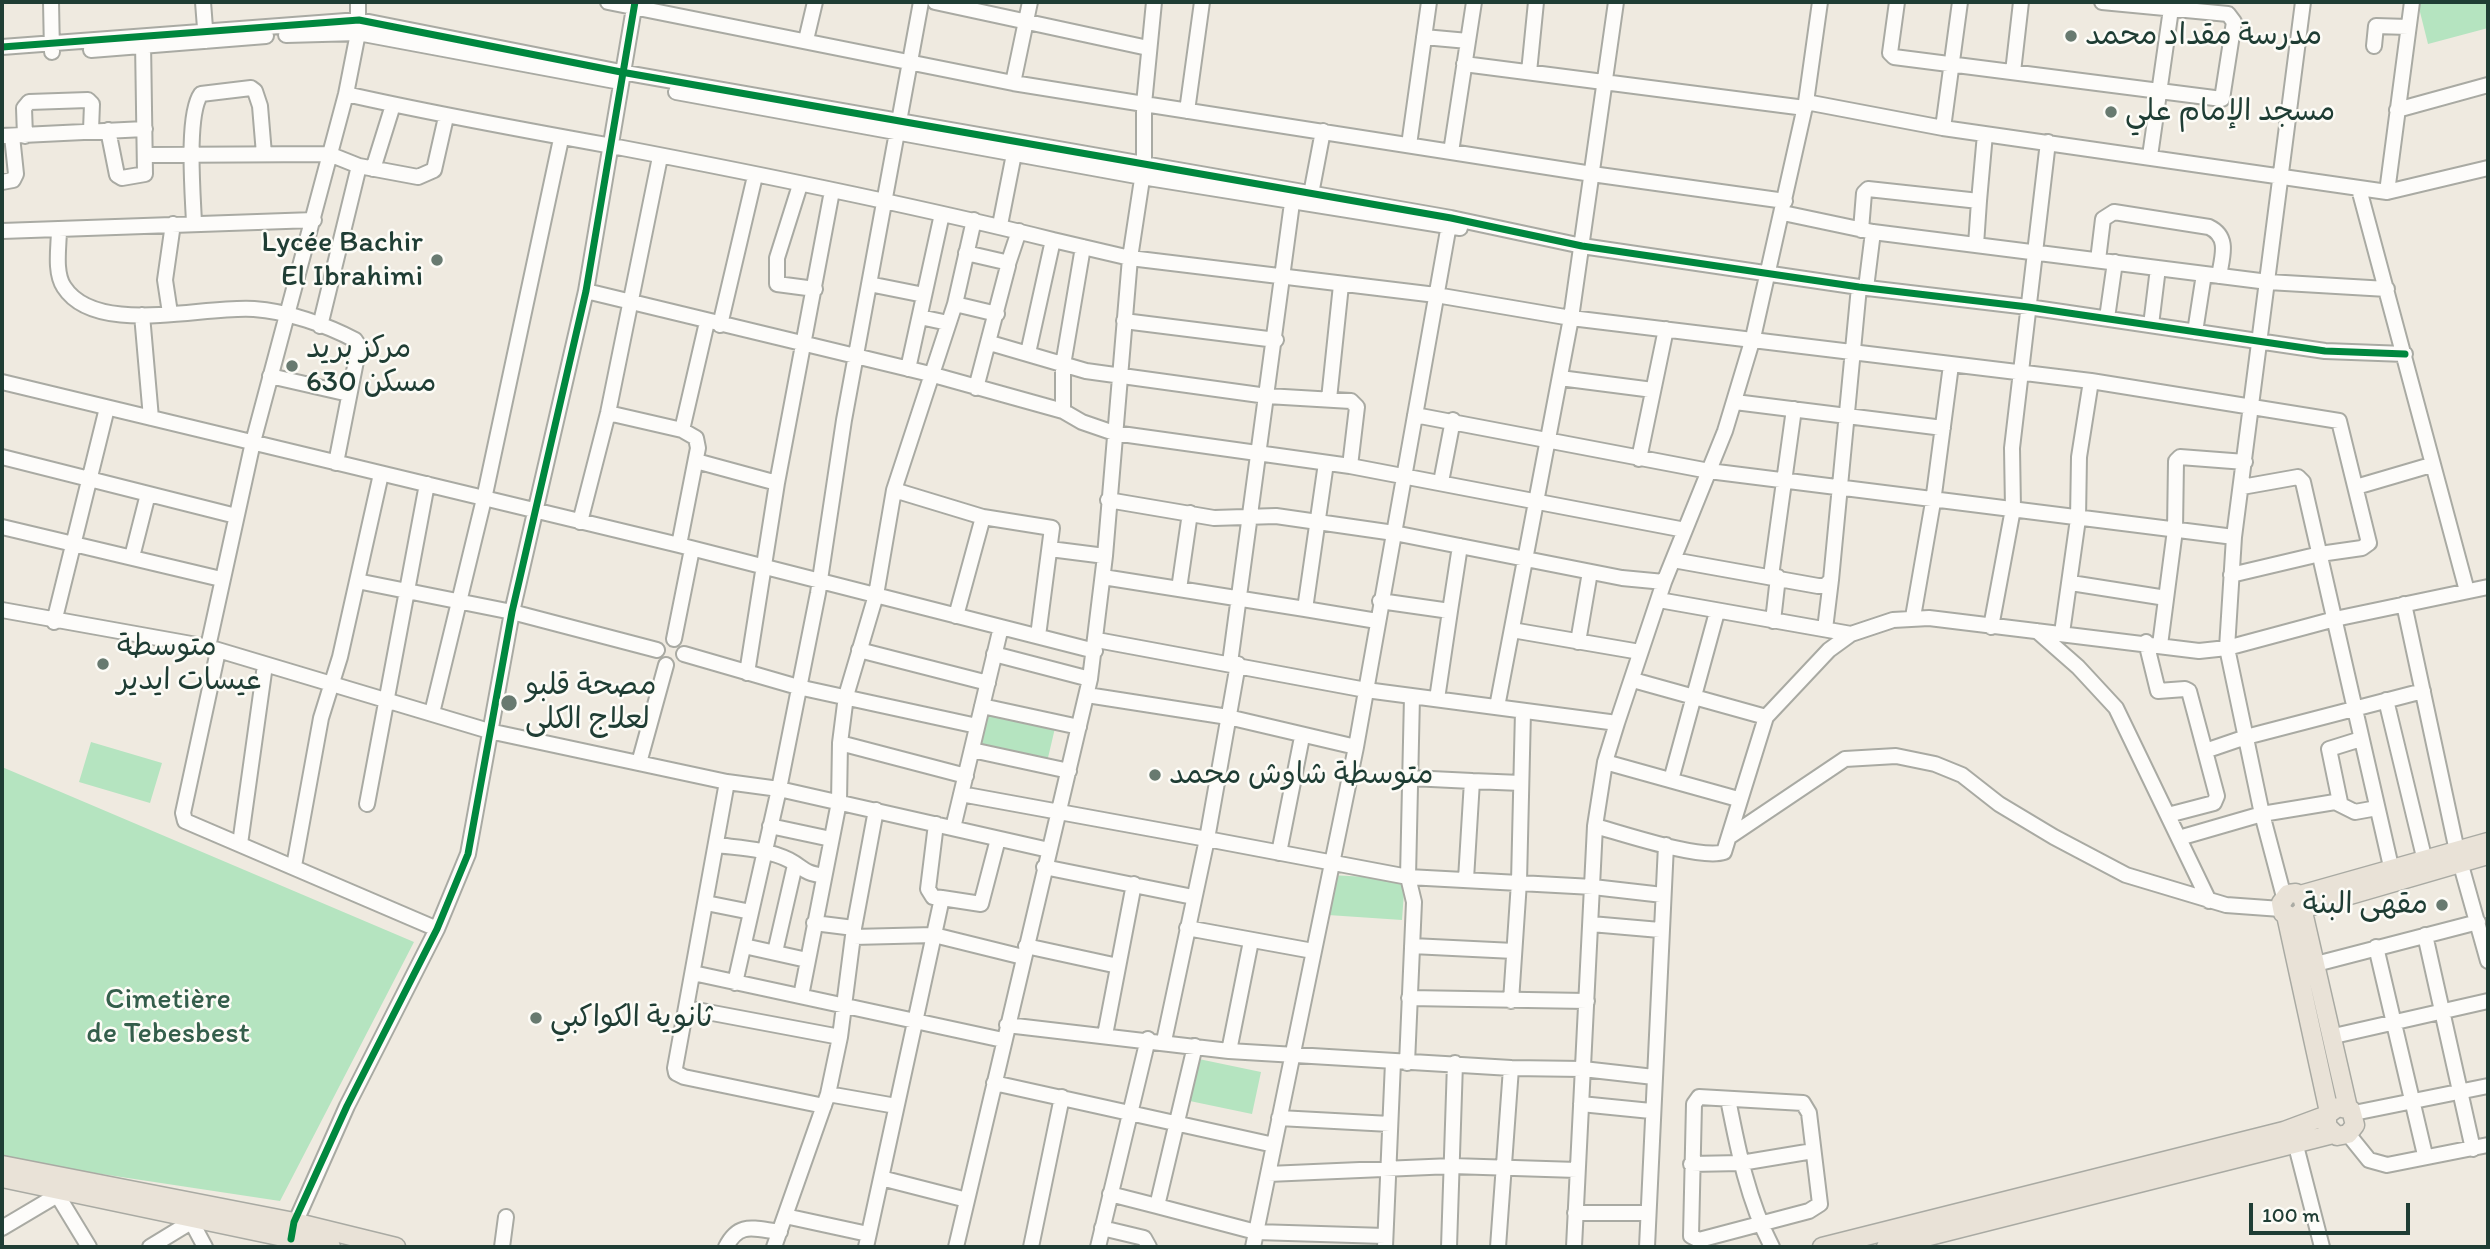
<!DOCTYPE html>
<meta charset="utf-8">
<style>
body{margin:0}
#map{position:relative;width:2490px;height:1249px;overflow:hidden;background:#efeae0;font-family:Itim,sans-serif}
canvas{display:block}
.frame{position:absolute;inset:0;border:4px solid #1f3d34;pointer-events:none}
.scale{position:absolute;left:2249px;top:1203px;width:161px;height:32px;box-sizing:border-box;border:4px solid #1f3d34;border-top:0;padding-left:9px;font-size:21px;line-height:24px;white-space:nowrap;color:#1f3d34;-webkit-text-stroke:5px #fdfcf7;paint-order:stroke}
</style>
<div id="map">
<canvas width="2490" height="1249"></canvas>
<div class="frame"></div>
<div class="scale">100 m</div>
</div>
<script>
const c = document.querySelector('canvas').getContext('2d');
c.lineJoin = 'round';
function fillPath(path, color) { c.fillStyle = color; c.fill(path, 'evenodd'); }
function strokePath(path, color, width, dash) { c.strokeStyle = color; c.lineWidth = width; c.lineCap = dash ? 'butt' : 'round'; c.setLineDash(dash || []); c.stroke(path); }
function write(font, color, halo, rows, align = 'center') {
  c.font = font + ' Itim,"Playpen Sans Arabic",sans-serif'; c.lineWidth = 5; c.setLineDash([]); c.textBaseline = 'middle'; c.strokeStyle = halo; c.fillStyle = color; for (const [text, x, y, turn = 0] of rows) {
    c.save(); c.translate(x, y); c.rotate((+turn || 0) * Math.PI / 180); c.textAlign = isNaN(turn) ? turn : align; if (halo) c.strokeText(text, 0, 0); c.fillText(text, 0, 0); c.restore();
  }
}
fillPath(new Path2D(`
 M2428,2h60v26l-60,16 -10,-40z
 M984,712l71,16 -8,34 -70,-16z
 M91,742l71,21 -12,40 -71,-21z
 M2,767l412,175 -134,259 -278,-42z
 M1330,875l75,4 -3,41 -74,-5z
 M1194,1058l67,14 -9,42 -67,-14z`), '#b5e4c0');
const minor = new Path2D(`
 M51,2l1,50
 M203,2l3,39
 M608,2l405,81 131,21 10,-102
 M935,2l213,46
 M1897,2l-7,51 4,4 328,42 12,-77 -6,-8 -126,-12
 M286,35l72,-2 257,48
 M1424,37l44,4
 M806,40l9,-38
 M2374,46l2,-20 32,1
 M2,47l357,-27 262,52 830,146 131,28 277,41 169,20 297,44 80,3
 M91,50l175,-14
 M1464,64l341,44
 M1529,72l7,-70
 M2013,72l8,-70
 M1013,83l17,-81
 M676,92l466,85 318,51
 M346,94c88,20 177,36 266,52 147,28 296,58 441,94
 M1806,102l137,26 444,64 101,-24
 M2397,110l91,-25
 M1187,111l15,-109
 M1943,128l17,-126
 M108,130l9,45 5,3 23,-4 -2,-132
 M2,136l143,-7
 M25,136l-1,-28 5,-6 59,-2 4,4 -1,26
 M1409,145l20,-143
 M1451,152l23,-150
 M147,155l182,-1 30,12 59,11 16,-7 12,-53
 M2150,156l22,-154
 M373,169l20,-64
 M2,182l11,-2 3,-6 -4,-38
 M800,185l-23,73v26l38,5
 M2359,189l108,402
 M2387,192l25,-190
 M1311,194l12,-63
 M1783,213l90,19 395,50 119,7
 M194,223c-1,-27 -8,-108 7,-129l50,-6 4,3 5,15 4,48
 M1000,225l14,-71
 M59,229c0,17 -5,43 5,58 32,50 140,18 190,22 32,2 73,16 101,31l4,6 -23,117
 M1861,230l3,-37 4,-4 111,12 6,-67
 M2,231l312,-11
 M1976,245l3,-44
 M966,253l39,9 3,4 -32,122
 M2098,260l5,-41 11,-7 95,15c21,10 13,30 10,49
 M1008,264l11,-33
 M869,284l55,11
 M1866,288l7,-56
 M586,291l344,83 133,37 19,11 32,11 236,33 335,64
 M955,304l42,10
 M170,313l-5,-33 8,-56
 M142,315l9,103
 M920,317l28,6
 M2107,318l8,-56
 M1124,321l152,19
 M720,325l35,-149
 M2151,325l7,-57
 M320,326l39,-160
 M2195,332l9,-58
 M990,343l96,28 181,25 84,5 6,6 -7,59
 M1028,353l25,-113 77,18 306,37 135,23 520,63 248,40 30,122 -7,5 -42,6 -89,21
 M908,369l34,-155
 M270,376l79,18
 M1560,378l93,12
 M2,382l677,163 416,106
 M1329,399l12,-114
 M1735,402l208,26
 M1063,411v-46l20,-118
 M608,413l74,17 25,-108
 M1415,415l294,56 525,66
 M2,457l234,59
 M1639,459l27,-130
 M696,461l81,22
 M1326,463l-21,146 72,12
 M1441,482l12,-62
 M2242,487l56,-10 5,5 89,389
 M2356,487l75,-22
 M894,490l89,27 69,11 -14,108
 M1108,500l106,18 62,-2 118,17 228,45 42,4
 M580,522l28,-109 52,-256
 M2,527l219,52
 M679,545l19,-97 -2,-10 -14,-8
 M1050,549l55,7
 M132,557l16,-63
 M1673,560l145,26h7l6,-6 28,-293
 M1771,576l23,-167
 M1103,577l202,32
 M357,581l155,31 145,38
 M2071,583l95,15
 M1179,589l11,-76
 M1659,600l192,34
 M1380,601l70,10 10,-65
 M2404,604l53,247 31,110
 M2,610l206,37 281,84 238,51 52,7 270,61
 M956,616l27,-99
 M1913,617l20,-115 18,-137
 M1773,621l5,-44
 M54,622l53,-214
 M1991,627l22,-118 -1,-61 36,-306
 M1825,629l6,-49
 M1512,630l128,22
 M2037,631l41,36 38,41 93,193
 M2062,633l16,-114 1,-62 12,-76
 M674,639l18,-90
 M1097,640l269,50 251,33
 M1578,642l12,-70
 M2146,642l12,49 27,-2 4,2 28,105 -3,7 -46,12
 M2160,645l15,-115 1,-69 4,-4 65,5
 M208,647l45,-205 93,-348 12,-61v-31
 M859,650l129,33
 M218,651l-35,162 2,8 252,108
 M684,654l114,33 179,39
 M994,654l96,25
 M1230,663l62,-460
 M1238,664l-31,175 201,38 185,10 70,8
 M747,673l30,-190 55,-292
 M1633,680l133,37
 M1087,695l141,22 128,30
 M1437,699l13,-88
 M2386,700l39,161
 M982,706l97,21
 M1497,707l74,-389 45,-316
 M432,713l52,-214 77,-360
 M840,743l126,33
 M972,750l97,21
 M2205,751l41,-14 177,-46
 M1605,762l133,37
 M639,763l27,-98
 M1411,778l61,3 -6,98
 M1671,780l46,-168
 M1472,781l49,2
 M727,782l-52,286 1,5 8,4 140,29
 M961,794l246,45 -43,202
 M2340,802l-11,-53 32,-10
 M367,804l60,-320
 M770,826l61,13
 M1595,826c26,7 106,34 129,26l42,-135 63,-67 22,-16 42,-14 36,-2 270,33 28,-3 108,-29 153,-32
 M953,828l48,-201
 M1729,837l116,-78 51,-3 39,8 27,11 37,29 55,33 72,38 100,30 55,4
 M2179,838l83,-24 73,-12 20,10 22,-4
 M240,844l25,-179
 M717,845c23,3 51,4 72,15 17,9 12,12 35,16
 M1279,853l23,-116
 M294,866l27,-148 19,-61 41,-183
 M1044,867l149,30
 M2284,897l-22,-83 -35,-166 7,-111 69,-535
 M942,898l39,6 17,-65
 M706,903l45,9
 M814,923l40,5
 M1591,924l69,6
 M1187,928l126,23
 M2425,935l48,214
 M853,937l81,-2 89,22
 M744,946l63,14
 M1026,946l92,20
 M1412,946l102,5
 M2376,947l49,208
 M775,952l20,-87
 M2316,964l162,-42
 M693,973l310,67
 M735,983l44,-194 39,-196 26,-173 77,-418
 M801,996l38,-194 1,-59 6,-47 30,-101 18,-105 61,-186 19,-84
 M1409,998l178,3
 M1511,1001l8,-119 4,-171
 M686,1008l154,29
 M1007,1025l222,26 282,17 72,1 71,8
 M1105,1035l29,-151
 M2334,1036l154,-35
 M1229,1051l22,-110
 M1407,1063l7,-161 -6,-25 4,-181
 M994,1083l280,62
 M828,1094l68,12
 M1699,1097l104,6 6,10 11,91 -11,7 -110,29 -8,-4 3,-132z
 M1728,1099c10,51 20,102 44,148
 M1581,1104l70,7
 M2354,1113l134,-27
 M1279,1118l111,6
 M2348,1134l21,26 18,5 101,-20
 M2295,1142l27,105
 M1691,1164l50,-1 72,-12
 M1268,1174l184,-8 125,4
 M881,1178l86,22
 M1110,1194l47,12 38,-160
 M58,1196l31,51
 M1157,1206l99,26 129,4
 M1575,1213h71
 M785,1216l83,18
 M189,1217l16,30
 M2,1228l64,-38
 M1102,1228l42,10 5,9
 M292,1230l55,-124 90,-177 31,-75 44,-242 74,-321 49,-289
 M150,1247l41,-25
 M502,1247l4,-30
 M726,1247c13,-26 28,-18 54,-15
 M774,1247l54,-153 12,-57 14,-109 22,-118
 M866,1247l76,-349 -9,-1 -5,-8 8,-65
 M956,1247l134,-568 15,-123 25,-298 14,-92v-62l448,70 193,27
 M1031,1247l31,-150
 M1098,1247l50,-208
 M1253,1247l103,-500 94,-528
 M1385,1247l8,-185
 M1449,1247l6,-184
 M1498,1247l13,-179
 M1574,1247l21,-421 10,-64 12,-39 47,-141 61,-151 28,-93 53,-236 14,-100
 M1647,1247l19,-402`);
const major = new Path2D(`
 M2300,895l188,-53
 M2305,908l-3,-11 -6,-4 -8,1 -7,9 2,10 12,5 10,-10 183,-53
 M2303,912l45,196
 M2286,915l43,197
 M2,1165l292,57 102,25
 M2,1178l329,69
 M1822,1247l462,-116 43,-16 11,-8 13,3 4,15 -7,9 -11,2 -10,-10v-11
 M1886,1247l447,-113`);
strokePath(minor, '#a9aaa3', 18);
strokePath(major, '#a9aaa3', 21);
strokePath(minor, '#fdfcfa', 14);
strokePath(major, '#e9e2d7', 18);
strokePath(new Path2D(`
 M2,47l357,-27 262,52 830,146 131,28 277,41 169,20 297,44 80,3
 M291,1239l3,-17 53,-116 90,-177 31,-75 44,-242 74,-321 49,-289`), '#00873e', 7);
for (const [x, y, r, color] of [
 [2071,36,7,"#687a70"],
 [2111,112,7,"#687a70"],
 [437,260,7,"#687a70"],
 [292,366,7,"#687a70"],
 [103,664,7,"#687a70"],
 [509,703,9,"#687a70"],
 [1155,775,7,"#687a70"],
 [2442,905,7,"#687a70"],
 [536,1018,7,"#687a70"]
]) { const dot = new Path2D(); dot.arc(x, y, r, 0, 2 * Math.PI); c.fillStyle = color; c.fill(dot); strokePath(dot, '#fdfcf7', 2.5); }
write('30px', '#1f3d34', '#fdfcf7', [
 ["مدرسة مقداد محمد",2085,36],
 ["مسجد الإمام علي",2125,112],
 ["Lycée Bachir",423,243,"right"],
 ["El Ibrahimi",423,277,"right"],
 ["مركز بريد",306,349],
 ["630 مسكن",306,383],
 ["متوسطة",117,647],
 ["عيسات ايدير",117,681],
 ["مصحة قلبو",525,686],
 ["لعلاج الكلى",525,720],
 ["متوسطة شاوش محمد",1169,775],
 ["مقهى البنة",2428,905,"right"],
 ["ثانوية الكواكبي",550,1018]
], 'left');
write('30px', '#345e4b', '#fdfcf7', [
 ["Cimetière",168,1000],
 ["de Tebesbest",168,1034]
]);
</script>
